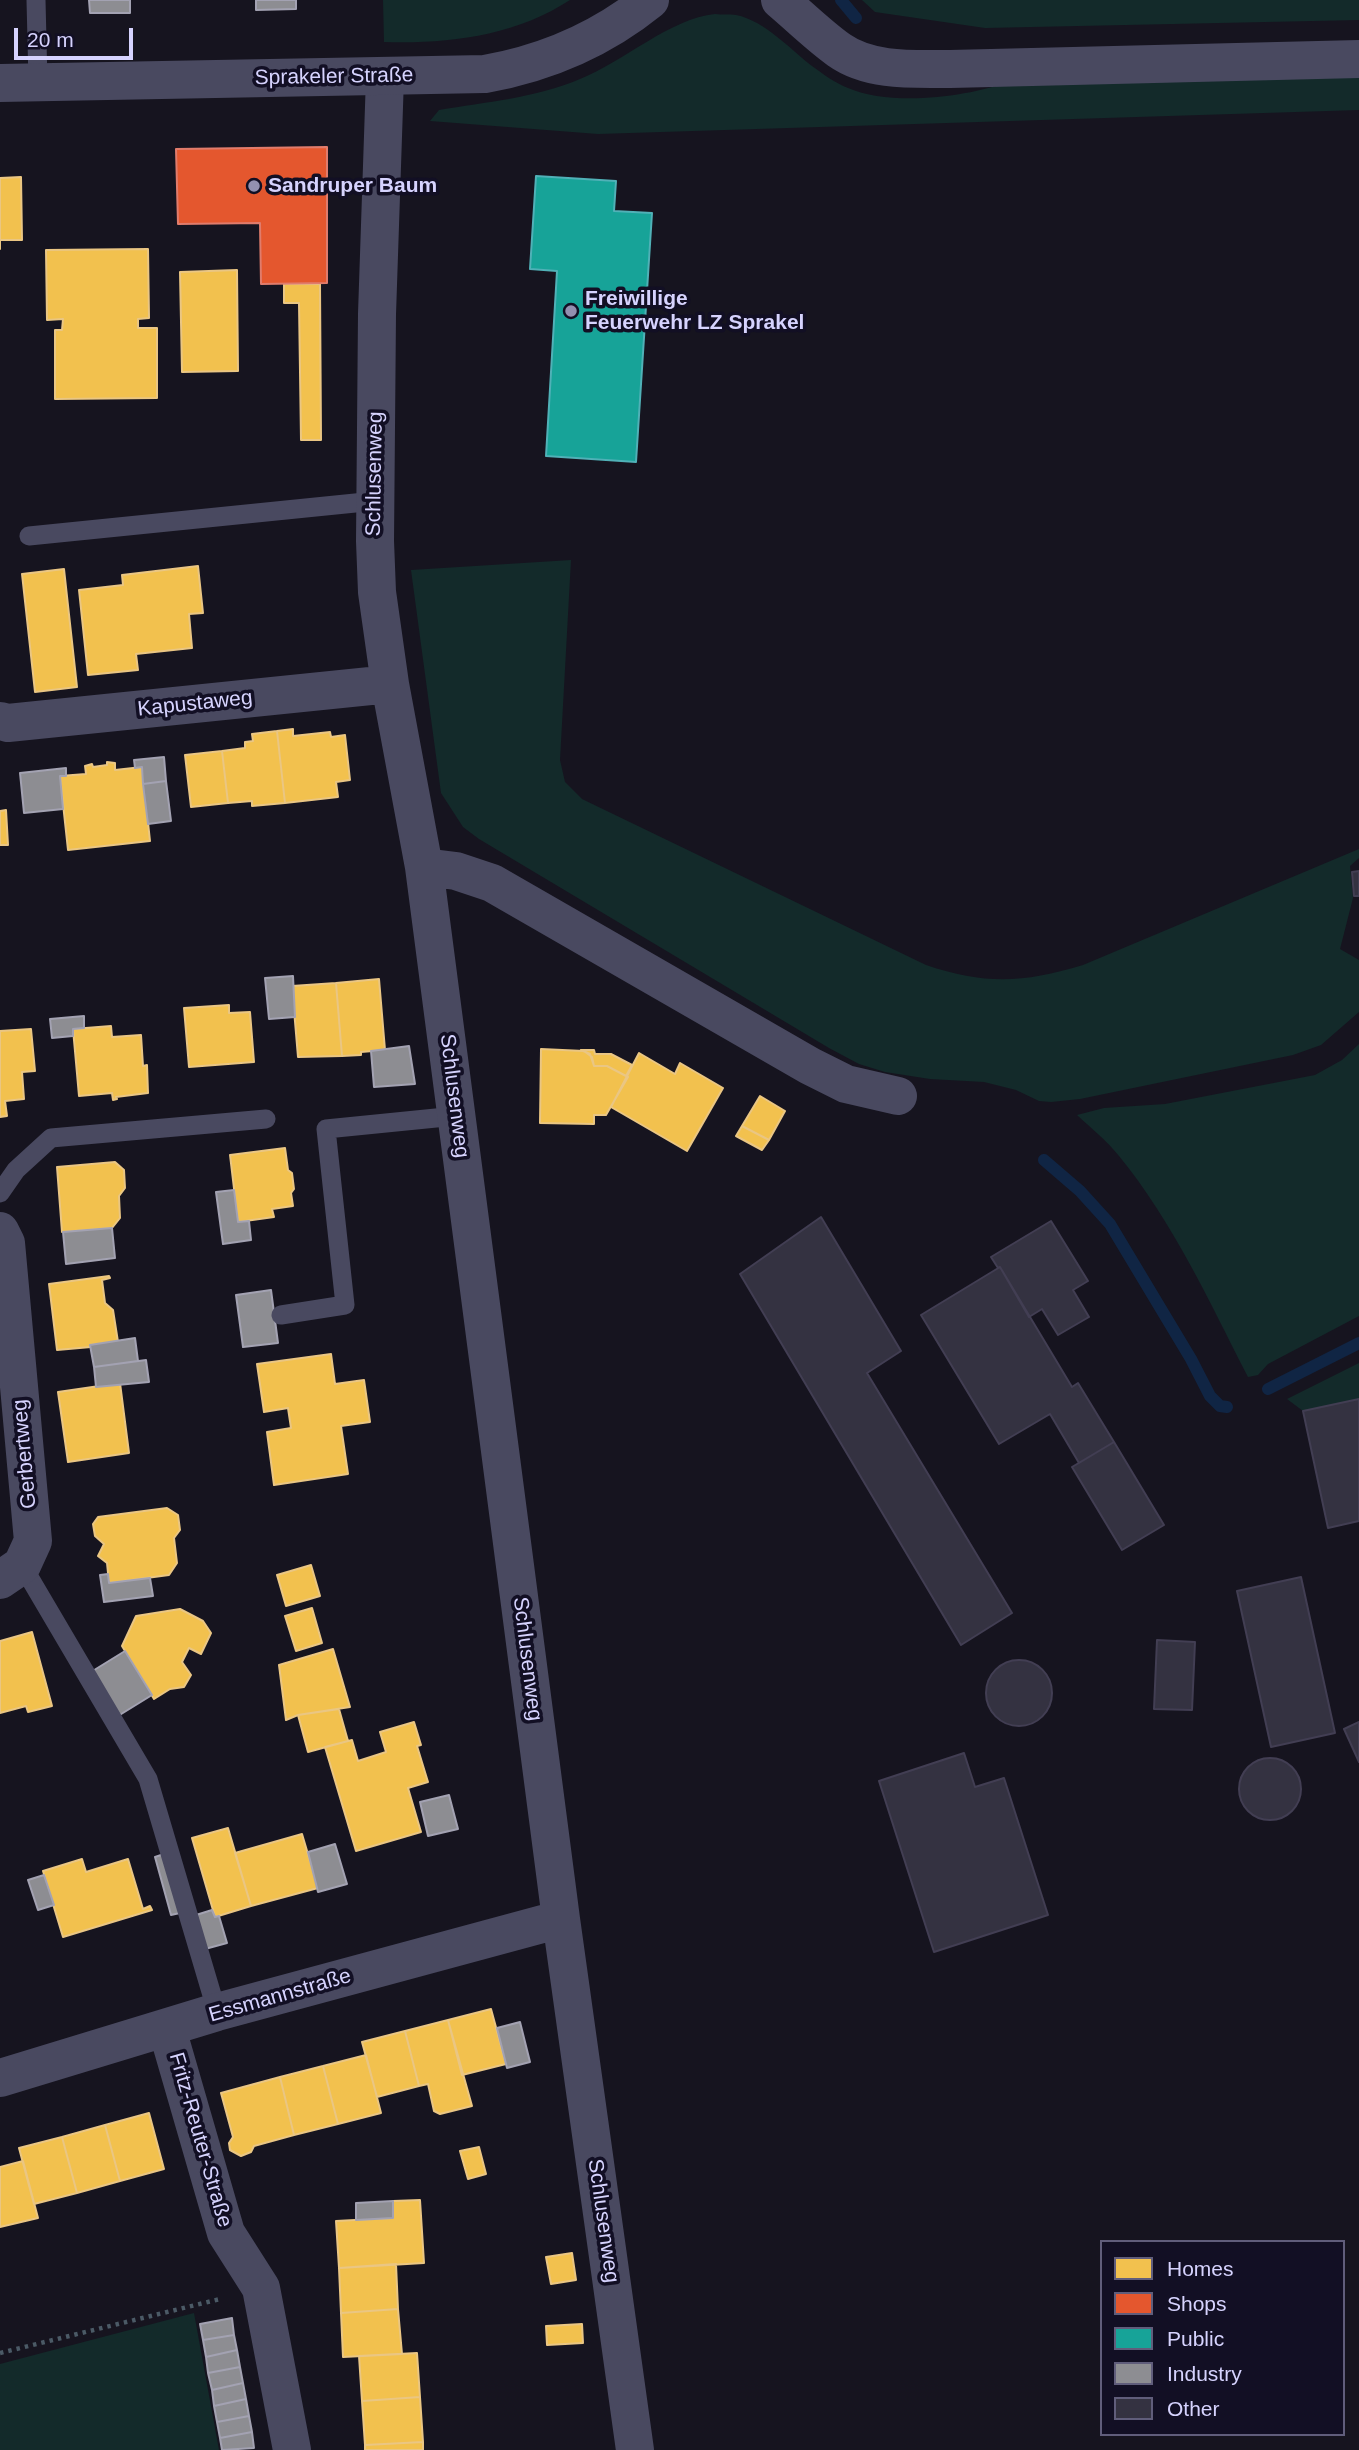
<!DOCTYPE html>
<meta charset="utf-8">
<style>
body{margin:0}
#map{position:relative;width:1359px;height:2450px;overflow:hidden;background:#16141f;font-family:Helvetica,sans-serif}
canvas{display:block}
.legend{position:absolute;left:1100px;top:2240px;width:245px;height:196px;box-sizing:border-box;background:#120f24;border:2px solid #605d7b;margin:0;padding:9px 12px;list-style:none;font-size:21px;color:#d6d3fe}
.legend li{display:flex;align-items:center;gap:14px;height:35px}
.legend b{width:35px;border:2px solid #605d7b}
.scale{position:absolute;left:14px;top:28px;width:119px;height:32px;box-sizing:border-box;border:4px solid #d6d3fe;border-top:0;padding-left:9px;font-size:21px;line-height:24px;white-space:nowrap;color:#d6d3fe;-webkit-text-stroke:5px #120f24;paint-order:stroke}
</style>
<div id="map">
<canvas width="1359" height="2450"></canvas>
<ul class="legend">
<li><b style="height:19px;background:#f2c14e"></b>Homes</li>
<li><b style="height:19px;background:#e4572e"></b>Shops</li>
<li><b style="height:19px;background:#17a398"></b>Public</li>
<li><b style="height:19px;background:#8d8d92"></b>Industry</li>
<li><b style="height:19px;background:#343241"></b>Other</li>
</ul>
<div class="scale">20 m</div>
</div>
<script>
const c = document.querySelector('canvas').getContext('2d');
c.lineJoin = 'round';
function fillPath(path, color) { c.fillStyle = color; c.fill(path, 'evenodd'); }
function strokePath(path, color, width, dash) { c.strokeStyle = color; c.lineWidth = width; c.lineCap = dash ? 'butt' : 'round'; c.setLineDash(dash || []); c.stroke(path); }
function write(font, color, halo, rows, align = 'center') {
  c.font = font + ' Helvetica,sans-serif'; c.lineWidth = 7; c.setLineDash([]); c.textBaseline = 'middle'; c.strokeStyle = halo; c.fillStyle = color; for (const [text, x, y, turn = 0] of rows) {
    c.save(); c.translate(x, y); c.rotate((+turn || 0) * Math.PI / 180); c.textAlign = isNaN(turn) ? turn : align; if (halo) c.strokeText(text, 0, 0); c.fillText(text, 0, 0); c.restore();
  }
}
fillPath(new Path2D(`
 M383,0h187c-55,36 -122,44 -186,42z
 M862,0h497v20l-374,8 -110,-16z
 M715,14c7,1 15,0 21,1 29,6 54,34 76,51 11,8 23,17 36,22 44,19 120,9 163,-7l348,-5v34l-761,24 -168,-13 9,-11c47,-8 96,-12 141,-31 43,-17 91,-61 135,-65z
 M571,560l-11,200 5,22 17,17 344,166c59,20 98,18 157,0l276,-116v9l-9,8 3,32 -13,51 19,11v52l-38,33 -28,10 -213,44 -29,3 -12,-1 -23,-11 -32,-8 -54,-3 -45,-7 -26,-8 -30,-16 -350,-209 -16,-12 -22,-34 -30,-223z
 M1359,1044v272l-91,48 -10,11 -10,2c-39,-76 -75,-155 -129,-221 -12,-15 -28,-28 -42,-41l27,-7 61,-4 150,-29 27,-15z
 M1359,1363v36l-56,12 -16,-12z
 M194,2313l25,137h-219v-86z`), '#132a2a');
const homes = new Path2D(`
 M21,177l1,63h-22v9v-71z
 M148,249l1,69 -11,1v9h19v70l-102,1v-69h7l1,-11 -16,1 -1,-70z
 M237,270l1,101 -56,1 -2,-100z
 M284,284h36l1,156h-20l-2,-137h-15z
 M198,566l5,47 -14,1 3,34 -56,6 2,16 -50,5 -9,-85 44,-5 -1,-10z
 M64,569l13,118 -42,5 -13,-118z
 M293,729v7l37,-4 1,5 14,-2 5,45 -14,2 2,15 -53,6 -8,-72z
 M277,731l8,72 -33,3v-5l-24,2 -6,-52 23,-3v-6l8,-1 -1,-7z
 M222,751l6,52 -37,4 -6,-52z
 M107,762l8,1v7l27,-3 8,74 -82,9 -8,-74 26,-2 -1,-8 7,-2 1,3 14,-2z
 M6,810l2,35h-8v-34z
 M379,979l6,71 -24,2v3l-19,1 -6,-73z
 M336,983l6,73 -44,1 -6,-71z
 M229,1005v8l21,-1 4,50 -65,5 -5,-59z
 M111,1026l1,11 29,-2 2,31 4,-1 1,28 -32,4 1,2 -4,1 -1,-7 -33,3 -6,-67z
 M31,1029l4,42 -13,1 2,27 -19,2 2,15 -7,1v-86z
 M541,1049l43,2 8,6 2,9h13l21,11 -22,38h-12v9l-54,-1z
 M581,1050h13l1,4h16l21,11 -6,11 -19,-10h-13l-4,-12z
 M639,1053l36,21 5,-11 43,25 -36,63 -76,-44z
 M760,1096l25,15 -16,29 -27,-14z
 M742,1126l27,14 -7,10 -26,-14z
 M285,1148l3,22 4,3 2,16 -3,4 2,13 -21,3 2,8 -36,5 -8,-67z
 M115,1162l9,8 1,18 -6,8 1,22 -8,10 -50,4 -5,-65z
 M109,1276l1,2 -8,2 3,23 8,7 5,32 -28,3 1,2 -34,3 -8,-66z
 M331,1354l4,30 29,-4 6,42 -29,4 7,48 -74,11 -7,-53 24,-4 -3,-20 -24,4 -7,-48z
 M120,1383l9,70 -61,9 -10,-70z
 M167,1508l11,7 2,15 -6,8 3,25 -8,12 -60,8 -2,-20 -9,-7 6,-12 -9,-8 -2,-12 5,-7z
 M311,1565l9,31 -34,10 -9,-31z
 M312,1608l10,35 -26,8 -11,-35z
 M180,1609l23,12 8,12 -10,21 -12,-6 -7,14 9,13 -7,12 -14,2 -16,10 -32,-53 14,-30z
 M32,1632l20,74 -24,6 -2,-6 -26,7v-72z
 M333,1649l17,58 -52,8 -12,5 -7,-55z
 M339,1709l9,32 -40,11 -10,-37z
 M414,1722l7,23 -4,1 11,36 -20,6 13,44 -65,19 -31,-104 27,-7 6,21 28,-9 -6,-20z
 M228,1828l23,78 -36,11 -23,-79z
 M302,1834l16,54 -67,18 -16,-53z
 M82,1859l4,13 42,-13 15,50 7,-3 2,4 -89,27 -20,-66z
 M491,2009l15,55 -44,11 -14,-55z
 M448,2020l24,86 -32,8 -6,-3 -6,-27 -9,2 -14,-55z
 M405,2031l14,55 -42,11 -15,-55z
 M366,2055l15,58 -43,11 -15,-58z
 M323,2066l15,58 -44,11 -14,-58z
 M280,2077l14,58 -40,11 -3,6 -10,4 -11,-6 -1,-7 4,-6 -12,-44z
 M149,2113l15,56 -44,12 -15,-56z
 M105,2125l15,56 -43,12 -15,-56z
 M62,2137l15,56 -43,11 -15,-56z
 M479,2147l7,27 -18,5 -8,-28z
 M23,2161l15,57 -38,9v-60z
 M420,2200l4,63 -85,5 -3,-47 57,-3v-17z
 M572,2253l4,27 -25,4 -5,-27z
 M396,2264l2,45 -57,4 -2,-45z
 M398,2309l4,45 -59,3 -2,-44z
 M582,2324l1,19 -36,2 -1,-19z
 M417,2353l3,44 -58,4 -3,-45z
 M420,2397l3,45 -58,3 -3,-44z
 M423,2442v8h-58v-5z`);
fillPath(homes, '#f2c14e');
strokePath(homes, '#eac683', 2);
const shops = new Path2D(`
 M327,147v136l-66,1 -1,-61 -82,1 -2,-75z`);
fillPath(shops, '#e4572e');
strokePath(shops, '#e07c6c', 2);
const public = new Path2D(`
 M536,176l80,5 -2,30 38,2 -16,249 -90,-6 11,-185 -27,-2z`);
fillPath(public, '#17a398');
strokePath(public, '#50b1b7', 2);
const industry = new Path2D(`
 M89,0h41v13h-40z
 M256,0h40v9l-40,1z
 M164,757l2,24 -23,3 -1,-17 -7,1 -1,-8z
 M66,768v8h-6l3,33 -39,4 -4,-40z
 M166,781l5,40 -23,3 -5,-40z
 M293,976l2,41 -26,2 -4,-41z
 M84,1016v12l-11,1v7l-21,2 -2,-19z
 M409,1046l6,38 -41,3 -3,-36z
 M234,1190l4,32 11,-1 2,19 -28,4 -7,-52z
 M112,1228l3,30 -49,6 -3,-32z
 M271,1290l7,53 -35,4 -7,-52z
 M135,1338l3,23 -44,6 -4,-22z
 M146,1360l3,22 -53,5 -2,-20z
 M108,1574l1,9 41,-5 3,18 -49,6 -4,-27z
 M125,1651l27,44 -34,21 -27,-44z
 M449,1795l9,34 -30,7 -8,-34z
 M335,1844l12,40 -29,8 -10,-40z
 M164,1854l16,59 -9,2 -16,-58z
 M44,1875l10,30 -16,5 -10,-30z
 M212,1910l3,7 4,-1 8,27 -22,6 -9,-34z
 M520,2022l10,40 -23,6 -10,-40z
 M393,2201v17l-37,2v-17z
 M232,2318l2,17 -31,5 -3,-16z
 M234,2335l3,15 -31,7 -3,-17z
 M237,2350l3,17 -32,6 -2,-16z
 M240,2367l3,16 -31,7 -4,-17z
 M243,2383l3,16 -32,7 -2,-16z
 M246,2399l3,17 -32,6 -3,-16z
 M249,2416l3,16 -32,6 -3,-16z
 M252,2432l2,16 -32,2 -2,-12z`);
fillPath(industry, '#8d8d92');
strokePath(industry, '#a3a2b2', 2);
strokePath(new Path2D(`
 M841,0l15,18
 M1044,1160l36,31 30,33 81,135 19,37 10,10 7,1
 M1268,1389l91,-46`), '#102544', 12);
const building = new Path2D(`
 M1359,871v25h-5l-2,-24z
 M821,1217l80,134 -34,22 145,240 -51,32 -221,-371z
 M1051,1221l37,60 -15,9 16,27 -31,18 -16,-26 -13,8 -29,-50 -2,1 -7,-11z
 M1000,1267l72,120 6,-4 36,59 -35,21 -29,-49 -51,30 -78,-129z
 M1359,1399v122l-31,7 -25,-117z
 M1114,1442l50,83 -42,25 -50,-83z
 M1301,1577l34,156 -64,14 -34,-156z
 M1157,1640l38,2 -3,68 -38,-1z
 M986 1693a33 33 0 1 1 66 0a33 33 0 1 1-66 0Z
 M1359,1722v40l-15,-33z
 M964,1753l11,34 29,-9 44,137 -114,37 -55,-171z
 M1239 1789a31 31 0 1 1 62 0a31 31 0 1 1-62 0Z`);
fillPath(building, '#343241');
strokePath(building, '#423e53', 2);
strokePath(new Path2D(`
 M0,2353l220,-54`), '#4b5a66', 4.5, [3.5, 5]);
strokePath(new Path2D(`
 M36,0l2,82
 M29,536l346,-35
 M0,1193l16,-23 35,-32 215,-19
 M281,1315l64,-10 -19,-176 130,-13
 M22,1565l126,214 69,233`), '#494960', 19);
strokePath(new Path2D(`
 M780,0c19,16 38,35 59,50 31,22 75,19 111,19l409,-10
 M385,77l-8,237 -2,227 2,51 13,92 34,183 137,1052 74,531
 M0,721l8,2 382,-39
 M424,867l32,4 36,12 318,183 36,18 52,12
 M0,1231l6,12 27,298 -11,24 -22,15
 M167,2029l59,204 35,55 31,162
 M0,2078l217,-66 344,-93`), '#494960', 38);
strokePath(new Path2D(`
 M0,83l485,-9c62,-11 117,-35 165,-74`), '#494960', 38);
for (const [x, y, r, color] of [
 [254,186,7,"#9390b0"],
 [571,311,7,"#9390b0"]
]) { const dot = new Path2D(); dot.arc(x, y, r, 0, 2 * Math.PI); c.fillStyle = color; c.fill(dot); strokePath(dot, '#120f24', 2.5); }
write('21px', '#d6d3fe', '#120f24', [
 ["Sprakeler Straße",334,77,-1],
 ["Schlusenweg",375,474,-89],
 ["Kapustaweg",195,704,-6],
 ["Schlusenweg",454,1096,83],
 ["Gerbertweg",25,1454,-95],
 ["Schlusenweg",527,1659,83],
 ["Essmannstraße",280,1996,-16],
 ["Fritz-Reuter-Straße",200,2140,74],
 ["Schlusenweg",603,2221,82]
]);
write('bold 21px', '#d6d3fe', '#120f24', [
 ["Sandruper Baum",268,186],
 ["Freiwillige",585,299],
 ["Feuerwehr LZ Sprakel",585,323]
], 'left');
</script>
